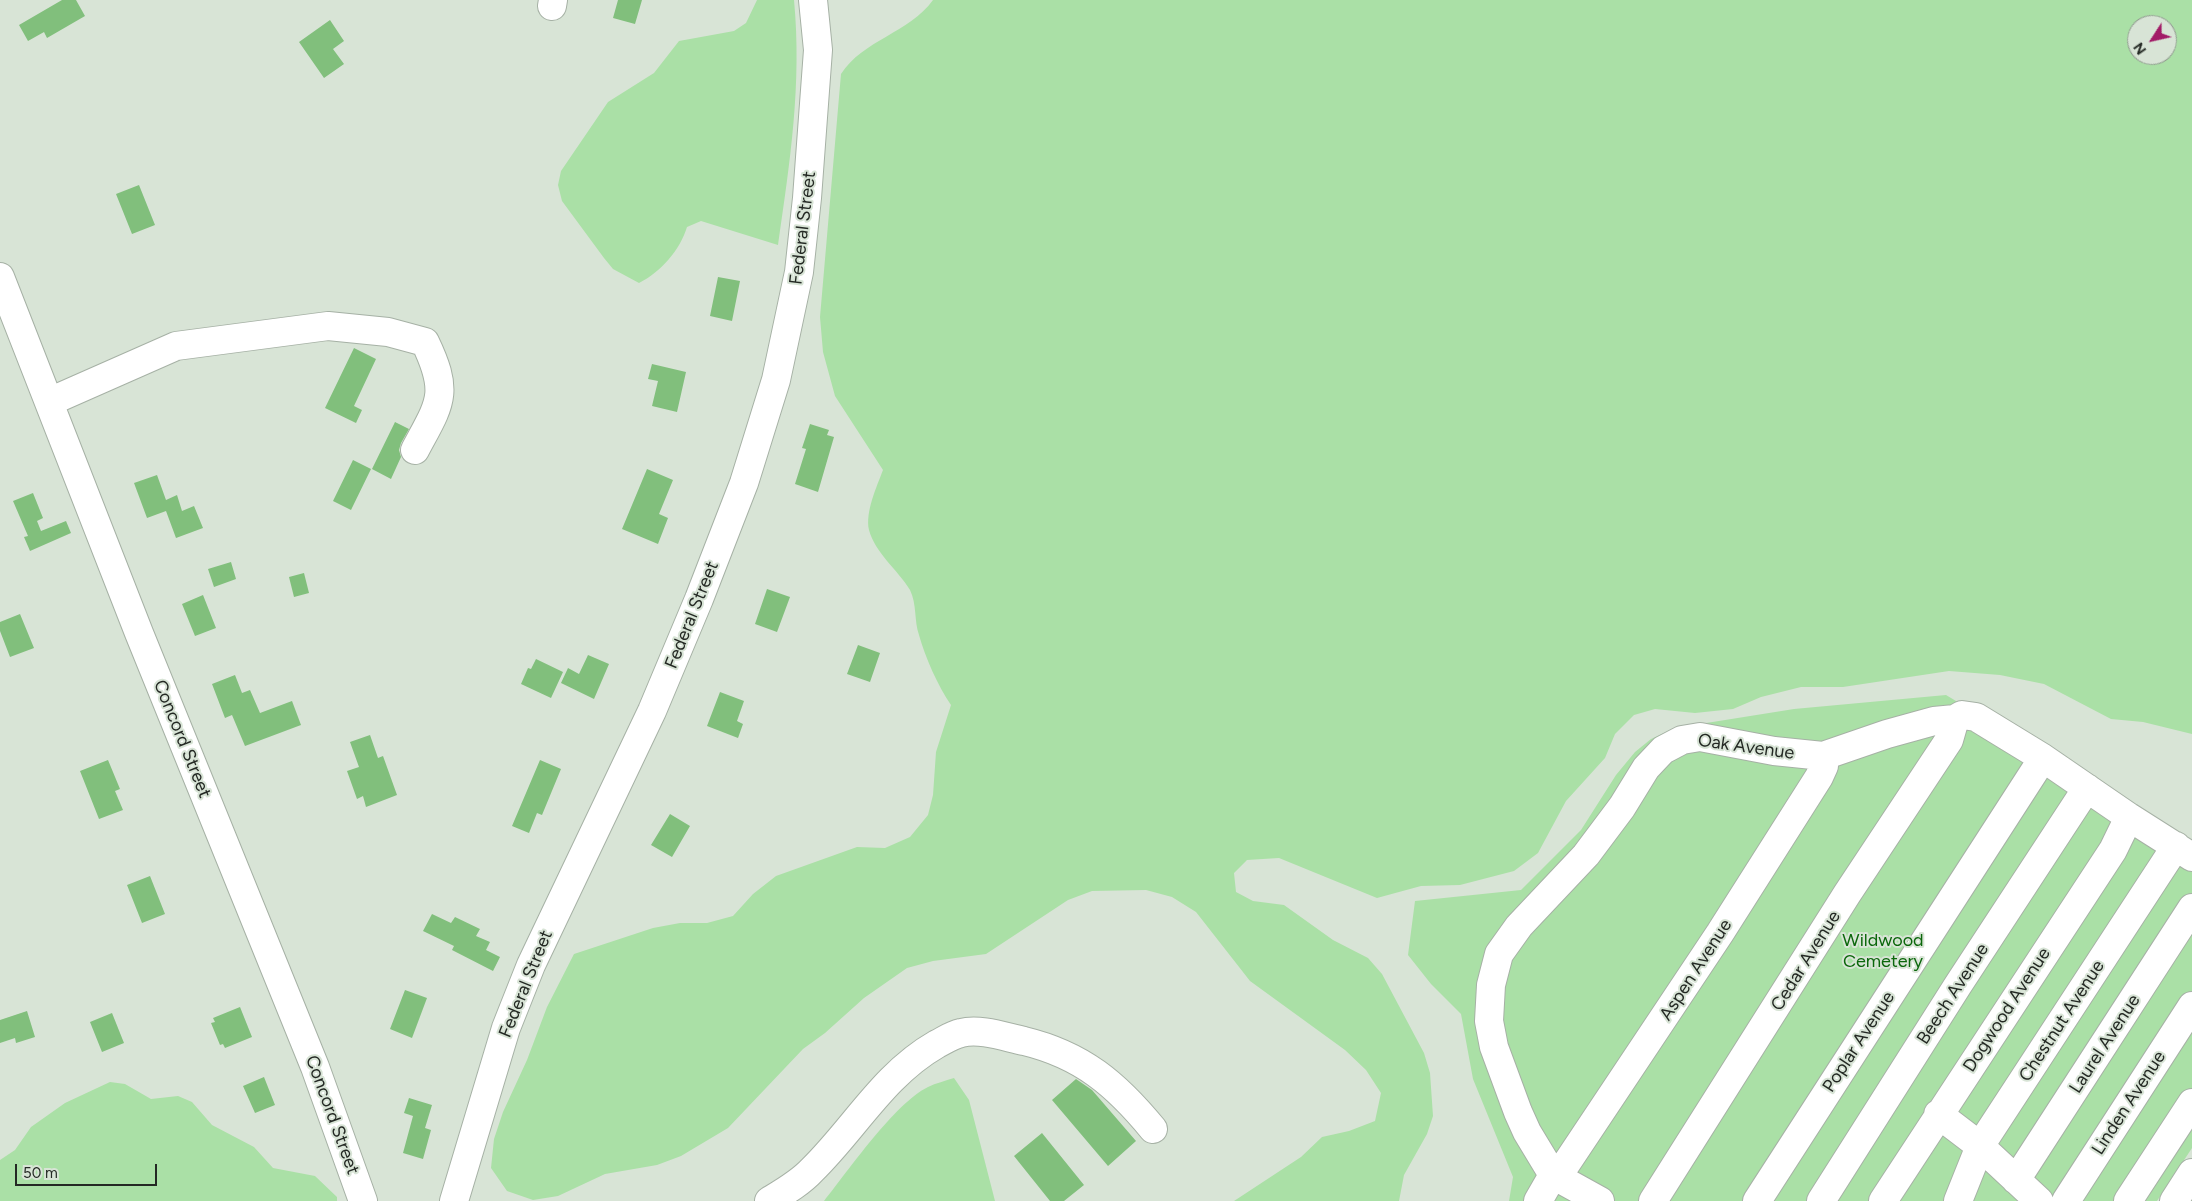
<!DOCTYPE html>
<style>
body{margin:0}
#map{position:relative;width:2192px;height:1201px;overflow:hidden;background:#d8e4d6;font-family:Figtree,sans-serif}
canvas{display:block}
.north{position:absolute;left:2127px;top:15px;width:50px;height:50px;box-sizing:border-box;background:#d8e4d6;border:1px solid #90998f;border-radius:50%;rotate:235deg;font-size:14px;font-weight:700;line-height:20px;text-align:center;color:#242924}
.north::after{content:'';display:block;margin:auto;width:18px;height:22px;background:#a21b67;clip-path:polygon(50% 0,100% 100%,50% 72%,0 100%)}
.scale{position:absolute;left:15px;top:1164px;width:142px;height:22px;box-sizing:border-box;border:2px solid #242924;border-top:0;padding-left:6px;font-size:15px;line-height:18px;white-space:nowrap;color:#242924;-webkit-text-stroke:4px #d8e4d6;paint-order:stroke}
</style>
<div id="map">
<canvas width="2192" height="1201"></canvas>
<div class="north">N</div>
<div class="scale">50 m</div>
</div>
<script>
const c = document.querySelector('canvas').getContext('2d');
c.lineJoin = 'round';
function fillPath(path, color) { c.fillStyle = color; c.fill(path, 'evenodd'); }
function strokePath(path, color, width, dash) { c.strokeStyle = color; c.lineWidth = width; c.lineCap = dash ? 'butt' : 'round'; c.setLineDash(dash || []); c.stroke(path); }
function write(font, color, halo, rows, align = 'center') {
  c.font = font + ' Figtree,sans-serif'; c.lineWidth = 4; c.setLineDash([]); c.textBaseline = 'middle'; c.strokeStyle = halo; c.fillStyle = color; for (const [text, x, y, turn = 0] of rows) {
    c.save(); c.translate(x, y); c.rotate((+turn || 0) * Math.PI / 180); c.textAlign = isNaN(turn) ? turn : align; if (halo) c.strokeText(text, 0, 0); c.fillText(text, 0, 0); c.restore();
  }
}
fillPath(new Path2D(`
 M757,0h37c8,84 -4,162 -16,245l-77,-24 -14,6c-7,23 -26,45 -48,56l-26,-14 -9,-11 -42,-57 -4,-16 3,-14 47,-69 46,-29 25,-32 55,-10 12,-8z
 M933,0h1259v734l-49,-12 -32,-3 -67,-35 -44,-9 -51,-4 -106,16h-42l-40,10 -28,12 -38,4 -40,-4 -21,6 -19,19 -10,24 -39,43 -28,52 -24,18 -54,14 -39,1 -44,12 -98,-40 -32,2 -13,13 2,19 17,9 31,4 49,35 35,18 14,16 42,79 6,20 3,43 -6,18 -23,41 -5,26h-165l67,-44 21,-20 27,-6 26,-10 6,-28 -15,-23 -21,-20 -95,-69 -54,-69 -24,-15 -26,-7 -54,1 -24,9 -82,54 -53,7 -26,7 -43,30 -39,35 -22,16 -75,79 -47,28 -24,9 -52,9 -47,22 -25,4 -26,-9 -16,-23 3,-29 9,-27 24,-52 20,-53 27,-53 79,-26 27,-5h27l26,-7 20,-22 23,-18 81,-29 28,1 25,-11 18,-22 5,-20 3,-43 15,-47c-13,-19 -26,-48 -32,-70 -5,-14 -2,-31 -9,-45 -12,-20 -35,-37 -41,-60 -4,-18 8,-44 14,-60l-48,-74 -12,-44 -3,-35 21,-243c22,-34 68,-41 92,-74zM2137,25h30v30h-30z
 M1946,695l155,93 91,58v302l-35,53h-648l4,-24 -40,-98 -12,-65 -30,-30 -23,-29 7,-54 106,-11 60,-60 35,-55 19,-23 16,-13 24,-11 119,-19z
 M954,1078l15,22 26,101h-171c24,-30 71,-98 104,-114 8,-4 17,-6 26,-9z
 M110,1082l15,2 26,15 27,-3 14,6 20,23 42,22 19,21 42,8 22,21v4h-337v-41l15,-10 16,-23 34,-24z`), '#aae0a6');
fillPath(new Path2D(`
 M62,0h14l9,16 -38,22 -3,-6 -16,9 -9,-16z
 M618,0h24l-7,24 -22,-6z
 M330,20l14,21 -11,8 11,15 -20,14 -25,-36z
 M139,185l16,40 -23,9 -16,-40z
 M718,277l22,4 -8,40 -22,-5z
 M354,348l22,11 -22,47 8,4 -6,13 -31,-15z
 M652,364l34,8 -9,40 -25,-6 6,-25 -10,-2z
 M395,422l14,7 -8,14 -2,7 2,7 -10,22 -19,-10z
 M810,424l19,6 -2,5 7,2 -16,55 -23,-8 11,-35 -4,-1z
 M353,460l18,9 -20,41 -18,-9z
 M647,469l26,11 -14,34 9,4 -10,26 -36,-15z
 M157,475l9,25 11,-5 5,16 12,-5 9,22 -27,10 -10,-27 -19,7 -13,-35z
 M33,493l10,25 -6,3 4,10 25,-10 5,12 -41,18 -6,-14 4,-1 -15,-35z
 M231,562l5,17 -22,8 -6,-18z
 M304,573l5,20 -15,4 -5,-20z
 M767,589l23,8 -13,35 -22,-8z
 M203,595l13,33 -21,8 -13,-32z
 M20,614l14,34 -24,9 -10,-26v-9z
 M858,645l22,8 -10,29 -23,-8z
 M588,655l21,9 -15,35 -33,-16 7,-15 11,6z
 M536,659l27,13 -12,26 -30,-14 7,-16 3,1z
 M235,675l7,18 8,-3 10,23 32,-12 9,24 -56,21 -13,-31 -7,3 -13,-34z
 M720,692l24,9 -7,20 6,3 -5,14 -31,-12z
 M370,735l8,23 5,-2 14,39 -31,12 -3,-11 -6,3 -10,-28 12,-4 -9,-25z
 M108,760l12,29 -5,2 8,19 -24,9 -19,-48z
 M540,760l21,9 -19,46 -5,-2 -8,20 -17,-7z
 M670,814l20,12 -18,31 -21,-12z
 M150,876l15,38 -23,9 -15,-38z
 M432,914l19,9 4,-6 25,12 -4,7 14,6 -4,8 14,7 -7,14 -41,-21 2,-4 -31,-15z
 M405,990l22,8 -15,40 -22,-9z
 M240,1007l12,30 -27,11 -2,-4 -3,1 -9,-22 4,-1 -2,-4z
 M27,1011l8,26 -19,6 -1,-5 -15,5v-23z
 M112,1013l12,30 -22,9 -12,-30z
 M264,1077l11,28 -20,8 -12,-27z
 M1076,1079l16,11 44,51 -28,25 -56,-66z
 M409,1098l23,7 -7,23 6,2 -8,29 -20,-6 10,-37 -9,-3z
 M1042,1133l42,52 -20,16h-14l-36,-45z`), '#81bf7c');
const minor = new Path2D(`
 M552,6l1,-6
 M0,277l139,356 176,434 48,134
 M49,402l127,-56 152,-20 60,6 37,10c25,52 15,61 -10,108
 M1938,1114l42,32 59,55
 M1553,1175l-26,-43 -9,-20 -24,-65 -5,-26 2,-36 8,-31 20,-28 67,-71 36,-48 24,-39 17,-18 19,-10 18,-3 74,14 49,5 64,-22 47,-13 21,-2 7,-4 14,2 67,41 86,59 63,40
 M1553,1175l47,26
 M2016,1180l176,-272
 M454,1201l52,-173 25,-63 121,-254 47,-112 45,-116 32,-103 23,-108 8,-74 11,-148 -5,-50
 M769,1201c15,-9 31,-18 43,-31 43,-42 71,-95 125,-126 8,-4 15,-9 24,-11 19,-5 44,4 63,8 58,14 92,43 129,88
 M1538,1201l15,-26 13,-11 154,-231 99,-156 5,-11 -1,-10
 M1653,1201l194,-307 102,-154 6,-21
 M1757,1201l286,-443
 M1821,1201l137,-216 129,-197
 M1883,1201l230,-351 16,-33
 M1958,1201l22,-55 196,-300
 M2066,1201l126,-195
 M2128,1201l64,-98
 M2174,1201l18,-28`);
strokePath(minor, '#a6b1a5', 30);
strokePath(minor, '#fff', 28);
write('18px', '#242924', '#d8e4d6', [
 ["Federal Street",803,228,-83],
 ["Federal Street",692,615,-68],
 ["Concord Street",182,739,68],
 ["Oak Avenue",1746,747,8],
 ["Cedar Avenue",1806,961,-58],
 ["Aspen Avenue",1696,970,-57],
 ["Federal Street",526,984,-68],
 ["Beech Avenue",1953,994,-57],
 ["Dogwood Avenue",2007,1010,-57],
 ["Chestnut Avenue",2062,1021,-57],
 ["Poplar Avenue",1859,1042,-57],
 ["Laurel Avenue",2105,1044,-57],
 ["Linden Avenue",2129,1103,-57],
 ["Concord Street",332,1115,70]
]);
write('18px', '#0b670b', '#d8e4d6', [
 ["Wildwood",1883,941],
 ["Cemetery",1883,962]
]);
</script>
